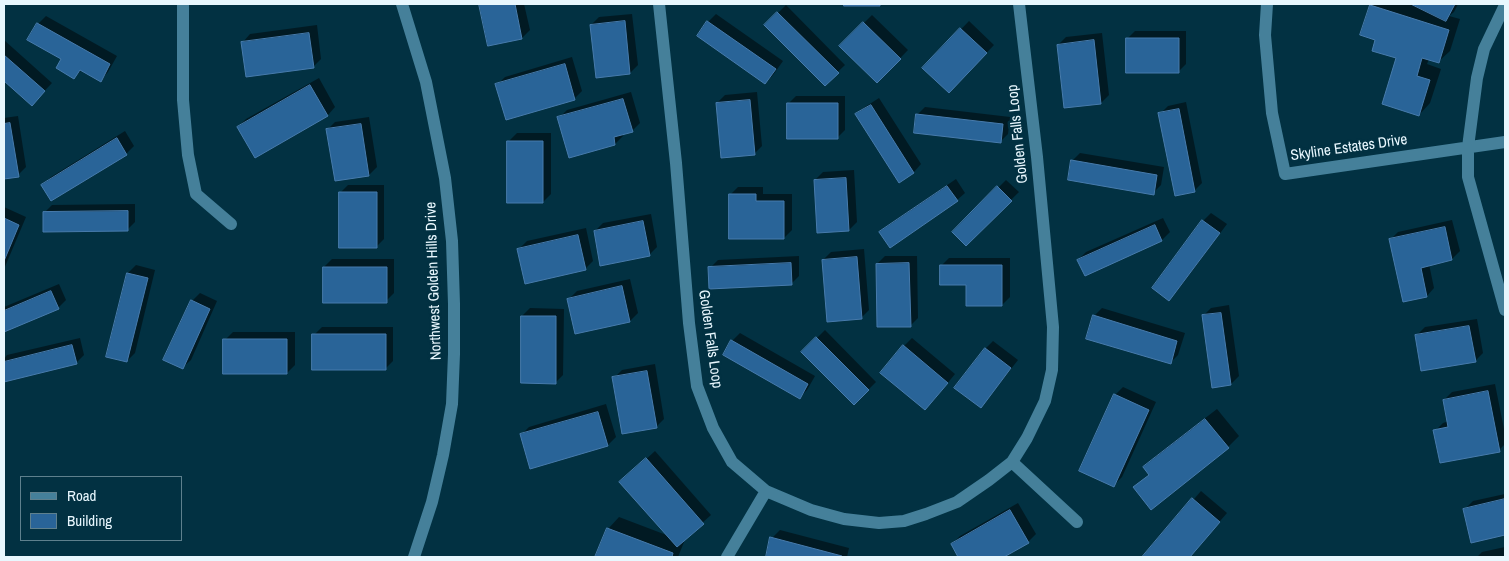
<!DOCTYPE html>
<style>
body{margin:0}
#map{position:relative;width:1509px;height:561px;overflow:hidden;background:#023142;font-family:"Archivo Narrow",sans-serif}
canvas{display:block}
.frame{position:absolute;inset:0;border:5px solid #e8f7fe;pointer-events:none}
.legend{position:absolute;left:20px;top:476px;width:162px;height:65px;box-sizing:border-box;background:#023142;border:1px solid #5e808d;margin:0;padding:6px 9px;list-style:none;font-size:15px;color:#e8f7fe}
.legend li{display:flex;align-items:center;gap:10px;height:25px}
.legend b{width:25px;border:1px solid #5e808d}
</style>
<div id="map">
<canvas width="1509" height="561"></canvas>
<div class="frame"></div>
<ul class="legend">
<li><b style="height:6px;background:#45809a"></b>Road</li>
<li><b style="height:14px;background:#296498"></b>Building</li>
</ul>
</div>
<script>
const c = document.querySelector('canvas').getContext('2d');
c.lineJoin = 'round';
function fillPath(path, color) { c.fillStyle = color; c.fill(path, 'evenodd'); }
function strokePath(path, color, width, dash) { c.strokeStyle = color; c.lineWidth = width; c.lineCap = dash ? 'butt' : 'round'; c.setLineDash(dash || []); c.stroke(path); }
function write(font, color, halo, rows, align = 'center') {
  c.font = font + ' "Archivo Narrow",sans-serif'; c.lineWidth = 5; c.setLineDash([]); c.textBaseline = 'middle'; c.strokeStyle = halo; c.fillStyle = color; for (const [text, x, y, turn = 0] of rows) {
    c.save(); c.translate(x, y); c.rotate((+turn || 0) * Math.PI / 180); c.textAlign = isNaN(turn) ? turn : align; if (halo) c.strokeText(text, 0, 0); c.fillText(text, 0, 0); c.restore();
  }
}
fillPath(new Path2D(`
 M480,4h44l6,26 -8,8 -33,7z
 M1373,4h85l-4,8 -5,4 11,3 -10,32 -12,11 -9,-3 -2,5 14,5 -11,34 -11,12 -22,-58 -20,-18 -6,-33z
 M786,5l59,60 -20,19 -59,-59z
 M632,14l6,51 -8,8 -39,-48 8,-8z
 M716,14l67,47 -10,14 -8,8 -67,-48 10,-13z
 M872,15l36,35 -31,32 -36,-36z
 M46,16l71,40 -9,16 -7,8 -19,-10 -8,7 -36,-53z
 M969,21l25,24 -45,47 -25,-24z
 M317,25l4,34 -8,8 -70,-25 7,-8z
 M1135,31h51v33l-8,8 -51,-33z
 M1102,33l7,62 -8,8 -43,-58 8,-8z
 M4,40l48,43 -20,21 -28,-25z
 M572,57l10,34 -8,8 -77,-14 8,-8z
 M319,78l16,29 -7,8 -73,41 -17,-29 8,-8z
 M631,92l9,31 -8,8 -10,3 1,2 -8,8 -56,-26 8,-8z
 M757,92l5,54 -8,8 -37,-51 8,-8z
 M796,96h49v34l-8,8 -49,-34z
 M879,98l42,66 -7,8 -15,9 -42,-67 8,-7z
 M1186,102l16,81 -8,8 -34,-77 8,-8z
 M925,107l85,10 -2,17 -8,8 -83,-27z
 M18,116l8,51 -8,8 -14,3v-60z
 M369,117l8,50 -8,8 -33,5 -9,-50 8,-8z
 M125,131l9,15 -8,8 -83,31 8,-8z
 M517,133h34v61l-8,8 -34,-61z
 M1080,153l84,14 -3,18 -8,8 -81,-32z
 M854,170l3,52 -8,8 -34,-50 8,-8z
 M956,179l9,14 -8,7 -76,32 8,-7z
 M1006,180l13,12 -53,52 -12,-12z
 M348,185h36v54l-8,8 -36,-54z
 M738,187h25v7h29v36l-8,8 -54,-43z
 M135,204v18l-8,8 -83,-17 8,-8z
 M4,207l22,10 -22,52z
 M1211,213l16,11 -50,67 -8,8 -15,-11 49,-67z
 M651,214l6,33 -8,8 -54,-24 8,-8z
 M1163,218l7,14 -8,8 -77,35 -7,-15 8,-8z
 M1452,220l8,31 -8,8 -23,5 5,24 -7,8 -37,-56 8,-8z
 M586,228l7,33 -8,8 -66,-20 8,-8z
 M864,249l5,61 -8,8 -38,-58 8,-8z
 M799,256v20l-8,8 -81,-16 8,-8z
 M885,256h32l1,62 -8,8 -33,-62z
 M949,258h61v39l-8,8 -35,-22 -26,-17z
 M332,259h62v34l-8,8 -62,-34z
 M136,265l19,5 -20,83 -8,8 1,-88z
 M630,279l8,34 -8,8 -54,12 -7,-34 8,-8z
 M59,284l7,16 -8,8 -54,23v-24z
 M200,293l17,8 -26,59 -8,7 9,-66z
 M1229,305l10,71 -8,8 -28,-68 8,-8z
 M530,308l34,1 -1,66 -8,8 -33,-67z
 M1102,308l83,25 -7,22 -8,8 -76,-47z
 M1477,319l6,34 -8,8 -58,-26 8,-8z
 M322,327h71v34l-8,8 -71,-34z
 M825,330l51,52 -22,22 -51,-52z
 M233,332h62v33l-8,8 -62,-33z
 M740,333l75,43 -8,14 -8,8 -67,-57z
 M80,338l4,17 -8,8 -72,18v-22l3,-4z
 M912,338l43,36 -22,27 -29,-55z
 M993,341l25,19 -30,38 -8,8 6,-58z
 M655,364l9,55 -8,8 -42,-49 8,-8z
 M1495,384l10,50v10l-6,6 -64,-19 8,-8 6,-2 -5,-21 8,-8z
 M1123,387l33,15 -34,75 -8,8 1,-90z
 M606,404l10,33 -8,8 -87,-10 8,-8z
 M1217,409l22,27 -11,11 -93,41 15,-14 -5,-6 11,-12z
 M655,451l56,64 -29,26 2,1 -6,15h-81l11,-28 11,-12 50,19 -40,-61z
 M1201,491l26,22 -38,44h-45z
 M1505,494v40l-33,8 -7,-33 8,-8z
 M1018,503l18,31 -8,8 -27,15h-41l-8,-13 8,-8z
 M780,530l69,18 -2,9h-80l5,-19z
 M1505,547v10h-28l5,-5z`), '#0007');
const building = new Path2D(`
 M479,4h36l7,35 -34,7z
 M844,4h36v2h-36z
 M1411,4h44l-9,17z
 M1370,5l79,25 -10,33 -17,-5 -5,18 13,4 -11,36 -37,-12 14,-46 -24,-7 3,-11 -15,-5z
 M777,12l62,61 -14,13 -61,-61z
 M625,21l5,53 -34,4 -6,-53z
 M707,21l69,48 -11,15 -68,-48z
 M863,22l38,37 -24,24 -38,-37z
 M37,23l73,41 -9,18 -21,-12 -6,9 -18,-11 5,-9 -34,-19z
 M960,28l27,25 -38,40 -27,-25z
 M309,33l5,35 -68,9 -5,-35z
 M1126,38h53v35h-53z
 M1094,40l7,64 -37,4 -7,-63z
 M4,55l41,36 -13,15 -28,-25z
 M565,64l10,36 -69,20 -11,-36z
 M310,85l18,31 -73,42 -18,-31z
 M623,99l10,33 -19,5 1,8 -46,13 -12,-41z
 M750,100l5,55 -34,3 -5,-55z
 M787,103h51v36h-51z
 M871,105l43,68 -15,10 -44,-69z
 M1179,109l16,83 -20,4 -17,-83z
 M916,114l87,10 -2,19 -87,-10z
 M10,123l9,54 -15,2v-55z
 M361,124l8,52 -34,5 -9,-52z
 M117,138l10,17 -76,46 -10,-16z
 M507,141h36v62h-36z
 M1071,160l86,15 -3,20 -86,-15z
 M846,178l3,53 -32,2 -3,-53z
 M947,186l11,15 -68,47 -11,-16z
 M997,186l15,15 -46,45 -14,-14z
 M339,192h38v56h-38z
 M729,194h27v7h28v38h-55z
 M128,211v20l-85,1v-20z
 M4,218l15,7 -15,36z
 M1202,220l18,13 -51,68 -17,-13z
 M643,221l7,35 -50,10 -6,-35z
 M1155,225l7,16 -77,35 -8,-16z
 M1445,227l7,33 -31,8 6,29 -24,5 -14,-63z
 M578,235l8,35 -61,14 -8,-35z
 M857,257l5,62 -35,3 -5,-62z
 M791,263l1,22 -83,4 -1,-22z
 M909,263l2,64h-34l-1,-63z
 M940,265h62v41h-36v-21h-26z
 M323,267h64v36h-64z
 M127,273l21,5 -21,84 -21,-5z
 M622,286l8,36 -55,12 -8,-35z
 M51,291l8,18 -55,23v-21z
 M191,300l19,9 -27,60 -20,-9z
 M1221,313l10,72 -19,3 -10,-73z
 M1093,315l84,26 -6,23 -85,-25z
 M521,316h35v68l-35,-1z
 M1469,326l7,36 -55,9 -6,-36z
 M312,334h74v36h-74z
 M816,337l53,53 -15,15 -53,-53z
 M223,339h64v35h-64z
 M731,340l77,44 -8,15 -77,-44z
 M72,345l5,19 -73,18v-20z
 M903,345l45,38 -23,27 -45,-37z
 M985,348l26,20 -30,40 -27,-20z
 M647,371l10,57 -35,6 -10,-57z
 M1488,391l12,61 -60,11 -7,-33 15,-3 -5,-27z
 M1114,394l35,16 -35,77 -35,-16z
 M598,412l10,34 -78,23 -10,-35z
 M1205,419l24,29 -78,62 -18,-23 16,-12 -6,-8z
 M646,458l58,66 -27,23 -58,-65z
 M1192,498l28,24 -30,35h-48z
 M1505,499v36l-34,8 -8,-34z
 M1010,510l19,33 -25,14h-46l-7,-13z
 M607,528l66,25 -1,4h-77z
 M770,537l72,19v1h-76z`);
fillPath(building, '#296498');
strokePath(building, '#477bac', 1);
strokePath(new Path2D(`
 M183,4v96l5,55 8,39 35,30
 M402,4l24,78 19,96 7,63 2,63v50l-2,50 -9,51 -11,47 -18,55
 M659,4l17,159 13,160 8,63 16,42 19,34 34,29 45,19 33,9 35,4 25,-2 22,-7 31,-12 32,-22 23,-18 15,-24 18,-37 7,-31 1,-43 -16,-170 -18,-153
 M1267,4l-2,31 7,78 13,61 220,-32
 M1505,5l-21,44 -7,29 -9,69v30l37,133
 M1012,462l65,60
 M727,557l39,-66`), '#45809a', 12);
write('15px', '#e8f7fe', '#023142', [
 ["Golden Falls Loop",1018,134,-96],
 ["Skyline Estates Drive",1349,148,-8],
 ["Northwest Golden Hills Drive",434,281,-92],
 ["Golden Falls Loop",710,339,82]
]);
</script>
